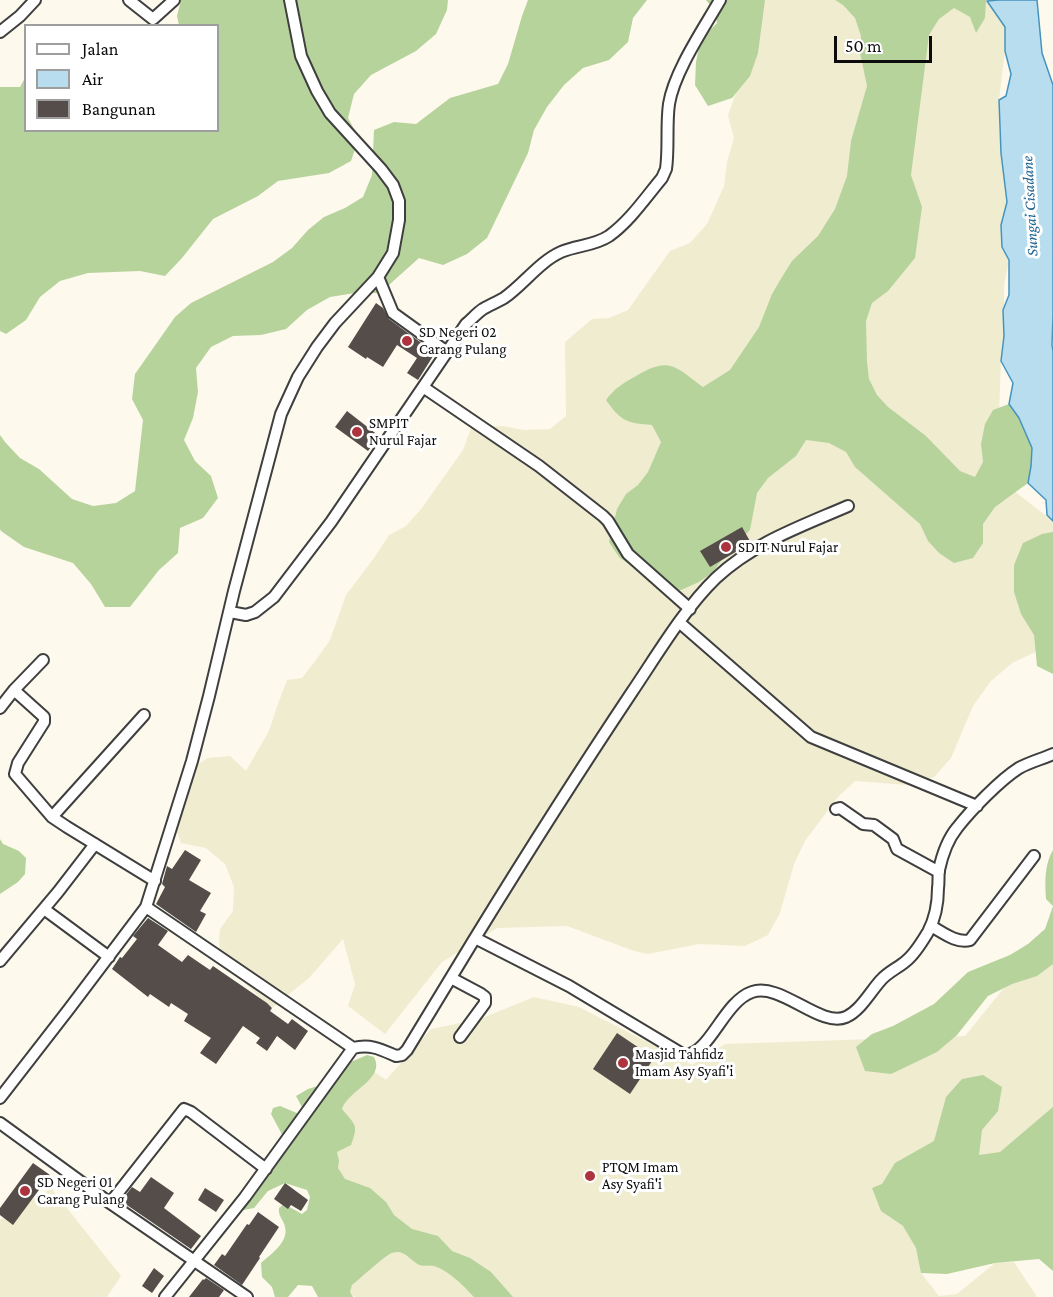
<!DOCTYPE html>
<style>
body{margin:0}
#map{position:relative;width:1053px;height:1297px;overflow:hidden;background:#fdf9ed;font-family:"Crimson Pro",serif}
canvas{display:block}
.legend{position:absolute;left:24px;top:24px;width:195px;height:108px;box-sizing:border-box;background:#fff;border:2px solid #9e9e9e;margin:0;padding:8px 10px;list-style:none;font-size:18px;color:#0c0c0c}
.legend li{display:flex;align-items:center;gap:12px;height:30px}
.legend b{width:30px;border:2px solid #9e9e9e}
.scale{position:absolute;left:834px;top:36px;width:98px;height:27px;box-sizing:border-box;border:3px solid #0c0c0c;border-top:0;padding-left:8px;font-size:18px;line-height:21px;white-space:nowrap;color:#0c0c0c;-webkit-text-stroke:4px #fff;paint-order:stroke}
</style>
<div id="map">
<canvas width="1053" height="1297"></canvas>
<ul class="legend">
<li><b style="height:8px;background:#fff"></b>Jalan</li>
<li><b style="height:16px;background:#b7ddef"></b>Air</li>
<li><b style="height:16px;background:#544d4a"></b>Bangunan</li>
</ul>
<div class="scale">50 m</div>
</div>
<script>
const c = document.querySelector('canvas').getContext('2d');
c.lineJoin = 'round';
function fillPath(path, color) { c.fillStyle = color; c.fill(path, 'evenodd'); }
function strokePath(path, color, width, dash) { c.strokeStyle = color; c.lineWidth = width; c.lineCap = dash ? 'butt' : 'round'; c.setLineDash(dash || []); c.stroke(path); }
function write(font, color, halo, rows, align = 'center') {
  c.font = font + ' "Crimson Pro",serif'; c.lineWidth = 6; c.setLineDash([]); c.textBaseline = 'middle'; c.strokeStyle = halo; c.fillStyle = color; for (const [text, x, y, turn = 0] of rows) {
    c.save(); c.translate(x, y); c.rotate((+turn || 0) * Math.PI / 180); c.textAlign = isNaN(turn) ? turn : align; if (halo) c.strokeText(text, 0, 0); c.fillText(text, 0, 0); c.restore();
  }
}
fillPath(new Path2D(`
 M763,0h237l5,27v24l-6,49v26l2,27 6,49 2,58 -5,25v51l-3,25 -3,79 12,48 43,33v115l-11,13 -30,14 -21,18 -18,25 -22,52 -17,19 -26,8 -53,-4 -18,17 -32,43 -11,23 -14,49 -12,22 -23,11 -46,-2 -51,10 -14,-3 -67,-25 -70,2 -55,34 -57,72 -37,-28 7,-22 -12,-45 -34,39 -37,30 -33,-30 8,1 -27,-19 -1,-18 1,-13 13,-18 1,-24 -9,-23 -19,-16 -25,-5 -12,-33 12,-19 8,-21 19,-12 22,-2 16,15 23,-40 7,-22 11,-29 15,-2 14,-18 14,-20 16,-45 28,-37 15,-23 17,-9 16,-18 41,-58 8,-22 32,-2 21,4 26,-1 16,-13 -1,-74 27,-23 17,-1 19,-8 42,-59 20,-8 17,-19 17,-38 3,-24 7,-24 -6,-23 16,-44z
 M1053,945v190l-165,81 15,10 14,12 4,35 18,23 18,-2 38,-31 19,-1 23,35h-682l-15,-11 52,-66 -109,-65 82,-90 21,15 45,-51 49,-10 54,-22 45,10 113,58 33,-21 240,-8 73,-90z
 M51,1188l70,88 -14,21h-107v-77z`), '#f0ecd0');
fillPath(new Path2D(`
 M181,0h267l-1,10 -11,24 -20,17 -45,24 -17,19 -6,24 11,20 -8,23 -22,12 -51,8 -20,15 -45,23 -31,39 -17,18 -25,-5 -52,2 -28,8 -20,16 -14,23 -20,14 -6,-3v-244h20l5,-9 1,52h192v-104l-39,-1 -2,-9z
 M528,0h119l-14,18 -5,24 -19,18 -26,8 -19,17 -17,22 -13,23 -6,23 -41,85 -20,16 -24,11 -24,-7 -39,35h-25l-25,4 -23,13 -21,19 -25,6 -28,1 -22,11 -15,21 2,24 -5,26 -9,22 11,21 16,15 7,22 -15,20 -23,10 -2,25 -19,17 -29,37h-25l-14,-23 -18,-21 -49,-16 -23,-16 -1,-2v-94l5,7 15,16 19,11 33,30 21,7 23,-3 19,-12 8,-71 -11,-21 3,-25 40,-57 16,-14 82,-41 19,-14 16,-18 16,-13 21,-9 18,-11 9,-22 2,-45 20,-8 22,2 34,-26 48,-14 10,-20 14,-48z
 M706,0h59l-7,53 -8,23 -18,22 -24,8 -13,-21 1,-23 5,-23 16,-16 -3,-13z
 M835,0h151l-1,18 -9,15 -6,-16 -16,-9 -15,11 -10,16 -18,140 11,32 -7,51 -27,33 -16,12 -6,18 1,41 2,17 8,16 11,12 38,29 34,35 15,6 8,-15 -2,-18 4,-20 8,-14 16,-6 10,14 13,30 -1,18 -3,17 -33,24 -12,17v19l-10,15 -19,5 -15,-10 -11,-12 -8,-17 -65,-57 -9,-15 -17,-9 -23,-3 -10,16 -28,22 -11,15 -7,37 -26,27 -11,15 -14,10 -18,8 -18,-1 -44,-32 -10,-15 8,-33 9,-15 12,-9 10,-13 13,-30 -9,-17c-26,-2 -31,-4 -46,-25 10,-13 16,-16 30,-24 33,-20 39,-10 67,11l27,-17 29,-43 13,-33 10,-17 10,-16 26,-25 17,-27 12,-33 4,-35 16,-55 -7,-33 1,-17 -6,-18 -12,-13z
 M1053,532v142l-16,-8 -3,-31 -13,-21 -7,-22v-27l9,-22 19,-9z
 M0,839l3,5 16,7 7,7 -1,16 -7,8 -18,12z
 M1053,850v114l-16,12 -25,8 -24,12 -31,39 -20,17 -46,22 -26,-3 -9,-24 16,-13 21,-8 41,-22 34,-32 42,-17 18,-11 17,-15 8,-23 -7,-7c-1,-16 -2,-34 7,-49z
 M367,1055l7,2c12,22 -26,33 -32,52 13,16 17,15 9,36l-14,7 2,9 -1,7 7,11 25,9 16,14 8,13 18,14 26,7 14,15 18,7 21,14 22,25h-39c-10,-11 -26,-27 -40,-31 -6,-2 -12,2 -18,-3 -8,-5 -12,-14 -24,-10 -7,2 -32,26 -40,32l-2,7 3,5h-35l-6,-11 -14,-1 -10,12h-13l-3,-10 -10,-10 -1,-14c10,-9 28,-21 24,-36 -2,-9 -7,-10 -6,-19l5,-4 18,10 5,-4 3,-13 -3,-7 -22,-7 -17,8 -14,17 -15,3 -5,-4v-7l28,-19 23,-41 -14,-26 2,-6 7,-2 24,10 -1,-7 -7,-13 12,-7 19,-6 19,-19z
 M983,1075l19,12 -4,24 -16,19 -3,25 21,-3 53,-45v164l-14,-12 -44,4 -48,11 -26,-1 -5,-25 -13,-22 -22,-15 -9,-23 10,-4 13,-21 39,-22 12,-44 16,-18z`), '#b7d39c');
const water = new Path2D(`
 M999,0h38l5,53 11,32v231l-1,29 1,6v170l-6,-6 -1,-15 -18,-17 3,-17 1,-18 -13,-30 -10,-14 4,-21 -12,-22 3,-25 -1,-26 6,-15v-35l-7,-13 -1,-22 6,-23 -6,-49 -2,-53 7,-4 5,-22 -6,-23v-24l-18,-26z`);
fillPath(water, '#b7ddef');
strokePath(water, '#4694be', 1.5);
fillPath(new Path2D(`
 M376,303l7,5 6,11 46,34 -17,27 -11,-7 10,-15 -20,-13 -14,22 -16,-10 -1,2 -18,-12z
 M347,411l32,25 -11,15 -33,-24z
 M742,527l9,16 -41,24 -10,-16z
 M185,850l16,10 -12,20 22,13 -11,18 6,3 -10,18 -40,-28 9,-17 -3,-3 5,-18 5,3z
 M148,918l20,13 -10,14 24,17 6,-7 22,15 3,-4 54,37 5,5 -2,3 18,13 4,-5 16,12 -13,19 -18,-14 -10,15 -11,-8 4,-5 -17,-12 -27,38 -16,-11 11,-15 -27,-17 4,-7 -17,-11 -2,4 -19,-13 -2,3 -36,-28 8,-12 2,1 15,-19 -4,-3z
 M617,1033l37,25 -24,36 -37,-25z
 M33,1163l17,12 -37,50 -13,-10v-7z
 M151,1177l23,16 -10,15 37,28 -10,13 -70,-48 11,-14 8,5z
 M285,1183l23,17 -7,11 -10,-6 -3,4 -14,-10z
 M205,1188l19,12 -8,12 -18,-12z
 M258,1212l21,15 -20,30 1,1 -18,27 -28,-20 8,-11 3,2 22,-32 2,1z
 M154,1268l10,8 -12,17 -10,-7z
 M206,1278l18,12 -5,7h-30l14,-18 1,1z`), '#544d4a');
const minor = new Path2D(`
 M129,0l24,19 21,-19
 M0,32l20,-16 15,-16
 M378,277l15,36 54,39
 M423,387l116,79 64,50 5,5 20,33 62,55
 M230,612l16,3 9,-3 19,-15 57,-75 135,-198c6,-5 11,-11 17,-15 7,-4 14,-7 21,-11 20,-14 35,-36 57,-46 16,-7 33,-6 48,-16 21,-15 37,-39 53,-58l4,-9c3,-21 0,-44 3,-65 5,-32 35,-76 51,-104
 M680,623l131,114 166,69
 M14,690l30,27v5l-26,41 -3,11 37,43 15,10 88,54
 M0,708l14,-18 29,-30
 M836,809l4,-1 23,16 11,1 19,14 4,10 42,23
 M52,817l92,-102
 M146,907l207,141
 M44,909l65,48
 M931,926c11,6 26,18 39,14l64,-84
 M475,938c51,-83 103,-165 157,-246 25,-37 52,-83 84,-114 37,-35 86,-52 132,-72
 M0,961l58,-69 37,-48
 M451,978l30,16 4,3v6l-25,34
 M0,1098l69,-89 77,-102 46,-146 17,-65 25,-105 47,-177 17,-37 19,-30 18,-24 43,-46 15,-24 6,-33v-19l-6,-16 -12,-16 -51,-56 -13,-22 -16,-35 -11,-56
 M0,1123l110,80 137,94
 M110,1203l74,-94 7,3 75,57
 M165,1297l80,-100 108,-149c18,-4 27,1 43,8l6,-1 5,-5 68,-112 94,48 115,69c26,0 39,-53 68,-63 29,-10 68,36 94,25 15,-7 24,-25 35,-37 7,-8 17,-12 25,-19 9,-7 16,-19 22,-29 7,-13 10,-29 10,-44 1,-6 0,-12 1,-18 3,-14 9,-31 18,-42 14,-18 43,-48 62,-60 11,-6 23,-9 34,-14`);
strokePath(minor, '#3f3f3f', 14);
strokePath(minor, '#fff', 10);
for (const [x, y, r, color] of [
 [407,341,6,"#ad333f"],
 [357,432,6,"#ad333f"],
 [726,547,6,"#ad333f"],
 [623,1063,6,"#ad333f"],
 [590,1176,6,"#ad333f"],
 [25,1191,6,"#ad333f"]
]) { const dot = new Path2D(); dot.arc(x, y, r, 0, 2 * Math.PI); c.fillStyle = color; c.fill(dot); strokePath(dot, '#fff', 2); }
write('15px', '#0c0c0c', '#fff', [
 ["SD Negeri 02",419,332],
 ["Carang Pulang",419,349],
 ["SMPIT",369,423],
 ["Nurul Fajar",369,440],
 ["SDIT Nurul Fajar",738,547],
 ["Masjid Tahfidz",635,1054],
 ["Imam Asy Syafi'i",635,1071],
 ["PTQM Imam",602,1167],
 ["Asy Syafi'i",602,1184],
 ["SD Negeri 01",37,1182],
 ["Carang Pulang",37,1199]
], 'left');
write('italic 16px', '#236590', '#fff', [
 ["Sungai Cisadane",1030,206,-93]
]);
</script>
